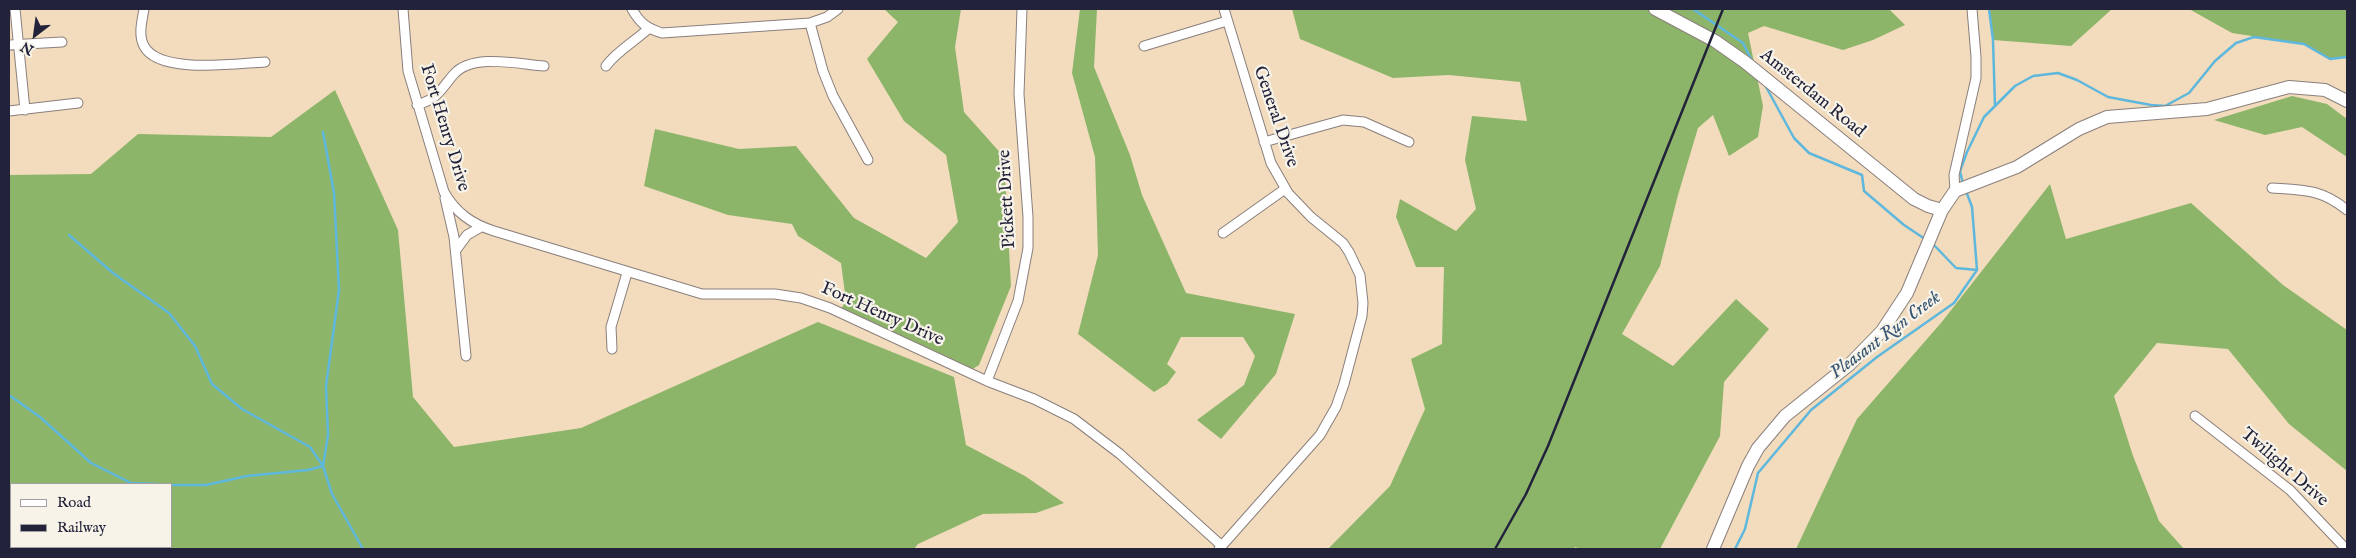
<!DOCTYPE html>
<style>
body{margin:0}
#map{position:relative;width:2356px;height:558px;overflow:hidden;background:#f2dcbd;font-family:"IM FELL English",serif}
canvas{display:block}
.frame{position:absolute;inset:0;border:10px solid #22223b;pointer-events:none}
.legend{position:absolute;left:10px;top:483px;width:162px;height:65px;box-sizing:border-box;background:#f7f3e8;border:1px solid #a29fa3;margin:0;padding:6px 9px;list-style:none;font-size:15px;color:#22223b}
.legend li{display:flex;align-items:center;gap:10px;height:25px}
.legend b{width:25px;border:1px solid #a29fa3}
.north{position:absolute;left:10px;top:10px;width:50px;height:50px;-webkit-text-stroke:4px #f7f3e8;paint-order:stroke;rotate:210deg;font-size:14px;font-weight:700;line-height:20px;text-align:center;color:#22223b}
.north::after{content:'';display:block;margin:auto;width:18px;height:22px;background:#22223b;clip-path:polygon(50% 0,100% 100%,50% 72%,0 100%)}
</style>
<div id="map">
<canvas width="2356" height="558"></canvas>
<div class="frame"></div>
<ul class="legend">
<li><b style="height:6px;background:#fff"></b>Road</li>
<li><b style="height:6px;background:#22223b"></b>Railway</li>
</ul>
<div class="north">N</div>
</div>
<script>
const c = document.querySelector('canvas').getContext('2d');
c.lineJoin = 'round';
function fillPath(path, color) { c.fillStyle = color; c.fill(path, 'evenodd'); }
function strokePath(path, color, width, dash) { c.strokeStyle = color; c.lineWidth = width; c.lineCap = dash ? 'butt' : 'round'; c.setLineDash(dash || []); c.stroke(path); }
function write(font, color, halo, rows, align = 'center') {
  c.font = font + ' "IM FELL English",serif'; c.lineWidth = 4.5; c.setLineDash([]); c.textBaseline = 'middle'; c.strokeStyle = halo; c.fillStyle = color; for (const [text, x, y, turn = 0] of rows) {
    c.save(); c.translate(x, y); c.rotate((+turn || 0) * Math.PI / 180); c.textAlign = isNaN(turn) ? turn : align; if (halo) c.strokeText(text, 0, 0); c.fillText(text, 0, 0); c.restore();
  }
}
fillPath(new Path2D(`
 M884,9h77l-6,38 9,65 40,45 7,129 -32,79 -11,7 -129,-60 7,-11 -5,-38 -43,-27 -6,-12 -64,-9 -84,-29 11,-57 84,20 57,-3 58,72 72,40 32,-36 -12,-67 -42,-34 -37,-62 31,-37z
 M1080,9h17l-3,58 36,88 12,40 44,98 109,21 -19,60 -55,65 -24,-19 47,-35 11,-29 -12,-19h-62l-14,27 9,8 -9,12 -13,8 -76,-58 20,-79 -3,-98 -23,-84z
 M1292,9h597l16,16 -32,15 -30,10 -79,-24 -16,7 15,73 -5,31 -29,19 -16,-41 -15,13 -20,67 -18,71 -38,68 51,32 63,-67 33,30 -45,53 -4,54 -60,113h-79l-6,-2 -1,2h-246l62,-63 35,-77 -14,-50 31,-15 2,-77h-28l-20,-50 4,-18 56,32 20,-22 -11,-49 7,-44 55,5 -7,-39 -71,-7 -56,3 -93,-39z
 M1989,9h123l-41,37 -78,-6z
 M2189,9h158v48l-17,2 -26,-15 -72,-11z
 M335,90l63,140 15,167 41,50 127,-19 237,-106 136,55 12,68 59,31 39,27 -28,10 -53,1 -65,30 -4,5h-905v-374l82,-1 47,-40 133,3zM11,484h160v63h-160z
 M2292,96l35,8 20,15v38l-45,-30 -37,8 -51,-15z
 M2050,184l16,55 125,-36 92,82 64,45v141l-58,-47 -61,-75 -71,-6 -43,53 19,60 26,65 25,28h-388l61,-130 84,-96z`), '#8db56a');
strokePath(new Path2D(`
 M1693,9l50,34 9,18
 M1989,9l4,31 2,66
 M1765,85l29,53 15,15 53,22 2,16 40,34 21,14
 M1963,184l-3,-13 7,-19 17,-35 31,-31 18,-10 25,-3 19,7 31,17 43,8 14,1 24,-13 26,-32 21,-18 18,-6 50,7 26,15 17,-2
 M69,235l44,38 56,40 26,33 17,38 30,25 68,38 13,19 9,28 31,55
 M1932,243l24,25 21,2
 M9,395l31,22 51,46 40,20 27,1
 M171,485h35l41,-9 61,-6 15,-4 5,-31 -2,-49 13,-96 -5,-97 -11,-61
 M9,540l2,2
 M21,547l5,2
 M1735,549l10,-20 13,-56 53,-63 66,-53 77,-54 23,-33 -5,-63 -6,-16`), '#5eb7dc', 2.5);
const street = new Path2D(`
 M15,9l10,101
 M144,9c-2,12 -6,26 0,37 15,29 94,17 121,16
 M403,9l5,62 36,121c12,21 28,32 50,39l208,63h73l26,4 29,10 157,73 47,18 40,20 46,35 102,92
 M632,9c8,14 14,19 30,24l148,-10 17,-6 11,-8
 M810,23l13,48 10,25 35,64
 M9,45l53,-3
 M1144,46l83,-25
 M606,66c11,-15 28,-24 42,-37
 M417,105c22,-7 23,-15 37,-31 19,-21 64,-10 90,-8
 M9,111l69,-8
 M1264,142l79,-22 21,2 45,20
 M2272,188c32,2 49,1 75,22
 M1955,191l-1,-16 22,-97v-21l-4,-48
 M445,198l9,39 12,119
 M1223,233l62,-44
 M456,250l11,-15 14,-8
 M612,349l-1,-22 16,-54
 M987,381l31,-80 10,-53v-31l-9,-123 3,-85
 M2195,416l95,74 56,59
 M1219,549l101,-114 16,-28 8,-23 18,-68 1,-13 -3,-28 -11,-23 -6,-9 -32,-26 -23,-24 -17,-30 -47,-154`);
const secondary = new Path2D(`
 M1655,9l60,32 30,21 169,137 14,7 14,4
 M1713,549l35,-83 10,-18 27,-32 65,-52 32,-33 25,-38 35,-83 13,-19 62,-24 62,-38 28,-12 100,-8 82,-22 36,3 22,11`);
strokePath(street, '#8a7f7c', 11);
strokePath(secondary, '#8a7f7c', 14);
strokePath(street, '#fff', 9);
strokePath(secondary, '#fff', 12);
strokePath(new Path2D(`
 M1495,549l31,-55 22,-48 175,-437`), '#22223b', 2.5);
write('18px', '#22223b', '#f7f3e8', [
 ["Amsterdam Road",1812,94,39],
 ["General Drive",1275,117,71],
 ["Fort Henry Drive",444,128,73],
 ["Pickett Drive",1008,199,-93],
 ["Fort Henry Drive",882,315,24],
 ["Twilight Drive",2284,468,41]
]);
write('italic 19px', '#375673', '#f7f3e8', [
 ["Pleasant Run Creek",1886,336,-37]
]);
</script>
